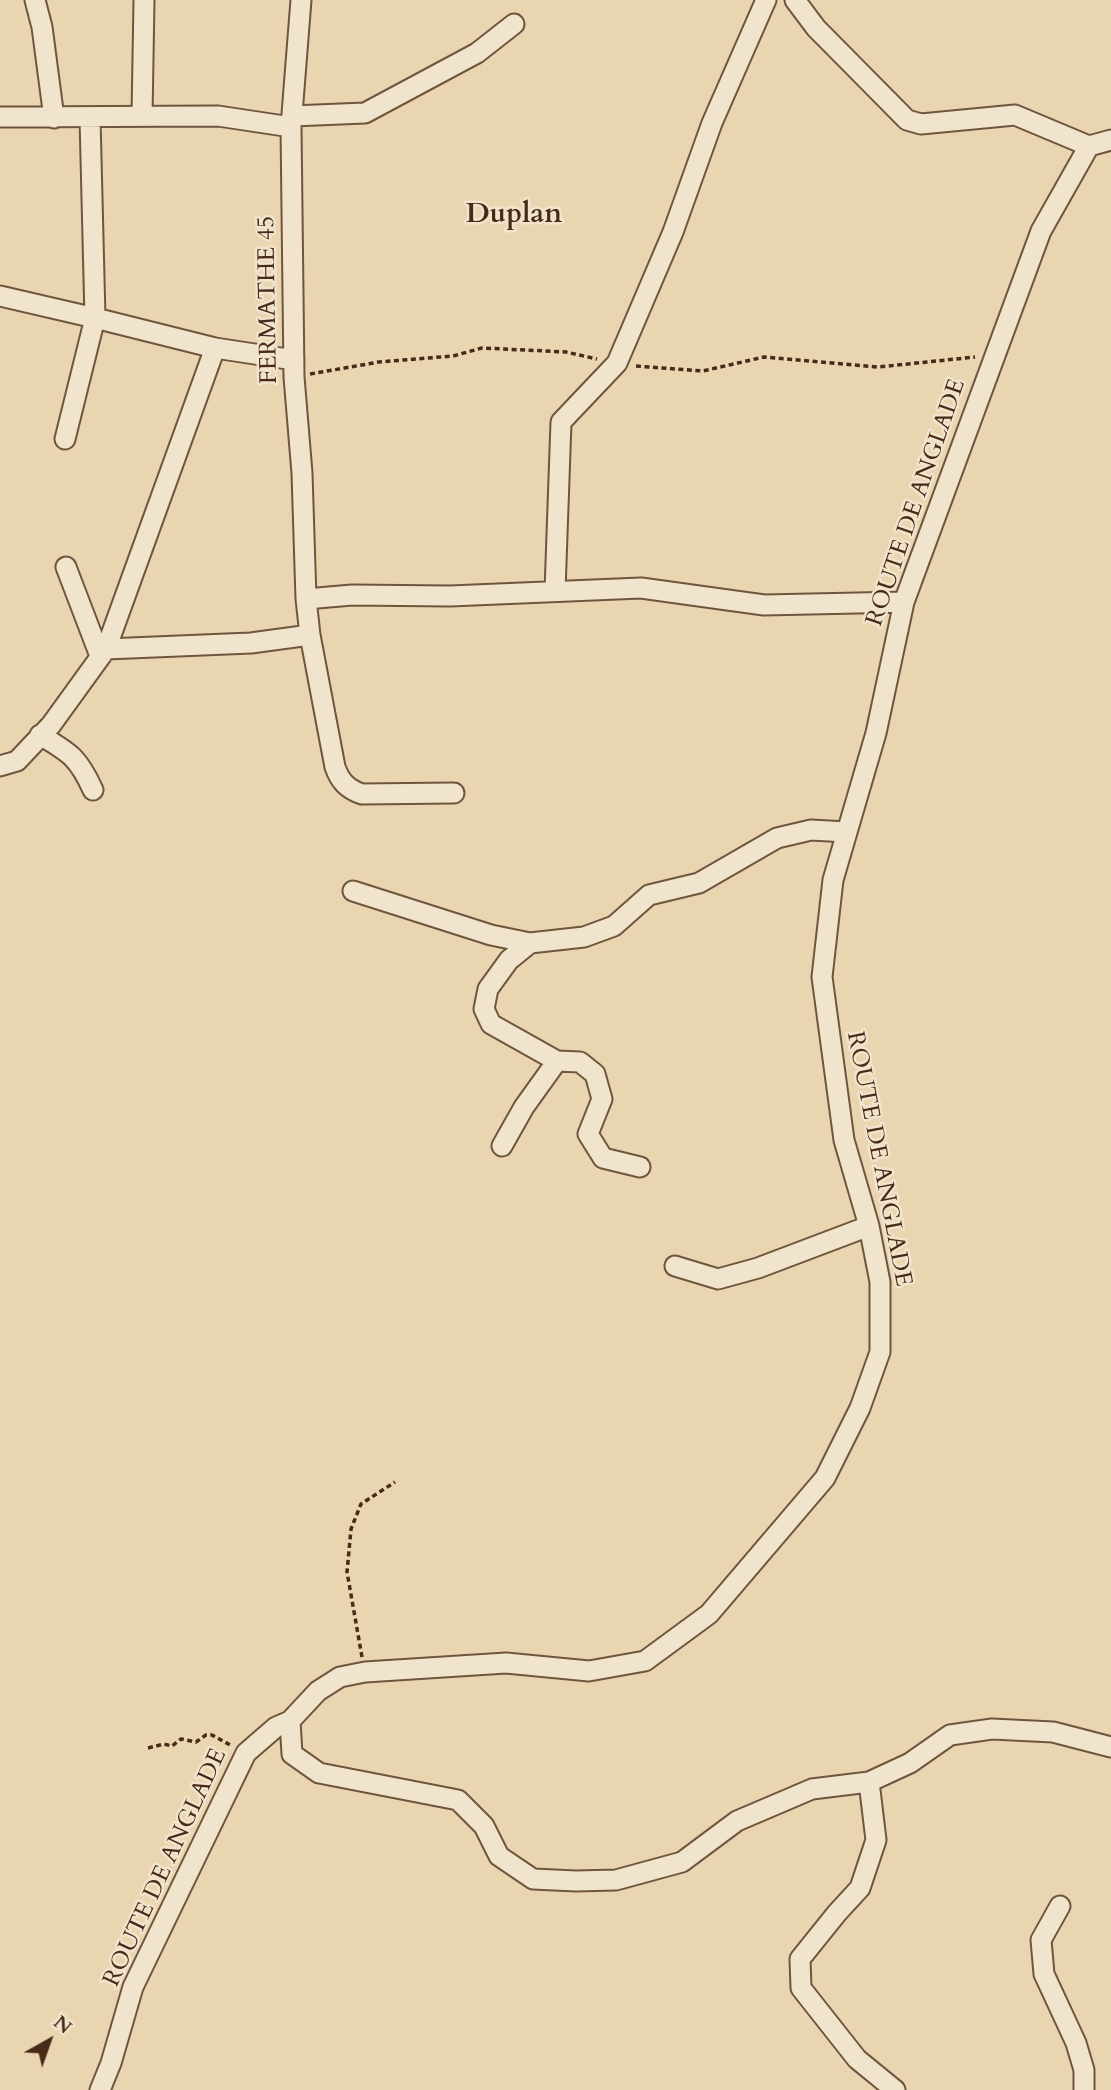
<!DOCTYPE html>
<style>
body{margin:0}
#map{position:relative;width:1111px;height:2090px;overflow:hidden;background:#ead5b1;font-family:Cardo,serif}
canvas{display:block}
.north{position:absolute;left:14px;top:2006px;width:70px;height:70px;-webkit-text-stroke:5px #f1e4cc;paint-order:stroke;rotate:40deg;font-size:19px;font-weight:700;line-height:28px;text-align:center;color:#482a18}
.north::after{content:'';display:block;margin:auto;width:24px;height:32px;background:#482a18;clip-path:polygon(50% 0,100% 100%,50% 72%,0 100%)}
</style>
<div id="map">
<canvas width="1111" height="2090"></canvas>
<div class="north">N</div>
</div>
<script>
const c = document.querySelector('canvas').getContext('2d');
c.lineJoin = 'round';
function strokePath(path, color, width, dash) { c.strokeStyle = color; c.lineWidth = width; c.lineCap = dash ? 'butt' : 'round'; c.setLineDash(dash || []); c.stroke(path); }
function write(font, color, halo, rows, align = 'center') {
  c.font = font + ' Cardo,serif'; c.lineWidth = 5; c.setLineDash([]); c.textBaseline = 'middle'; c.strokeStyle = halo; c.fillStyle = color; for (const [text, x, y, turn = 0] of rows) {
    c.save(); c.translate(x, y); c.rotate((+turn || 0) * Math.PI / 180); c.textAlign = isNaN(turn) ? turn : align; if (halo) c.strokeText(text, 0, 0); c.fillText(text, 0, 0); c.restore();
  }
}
const minor = new Path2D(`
 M35,0l7,27 12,91
 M301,0l-10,127 3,250 8,96 4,126 4,36 25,132c5,14 12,22 27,27l92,-1
 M795,0l21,28 91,92 14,4 94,-9 74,31
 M142,116l2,-116
 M292,116l73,-3 112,-60 37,-29
 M0,117l218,-1 73,11
 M90,118l5,200 120,30 79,12
 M0,296l95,22 -30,121
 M66,567l34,89
 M555,591l6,-169 56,-59 56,-131 39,-109 54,-123
 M306,599l46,-4 98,1 191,-8 123,17 140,-3
 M106,649l109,-301
 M40,735c30,18 38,22 53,55
 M0,766l17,-5 34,-36 55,-76 145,-6 59,-8
 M353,891l138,44 39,8 54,-6 30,-11 35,-31 50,-12 78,-45 34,-8 36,2
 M530,943l-21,17 -21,29 -4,20 7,15 66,37 23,1 15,12 7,25 -14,35 15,24 37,9
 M502,1146l22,-39 33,-46
 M675,1266l43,13 40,-11 111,-42
 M290,1721l2,33 27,19 139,27 26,26 15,30 34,23 43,2 40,-1 66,-18 55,-41 75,-32 57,-7 41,-19 40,-28 42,-6 61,3 58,15
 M869,1782l7,58 -16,48 -23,25 -37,46 1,29 56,71 38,31
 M1060,1906l-19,34 3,34 32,69 8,27v20
 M100,2090l11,-27 22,-76 113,-234 30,-26 14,-6 28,-30 22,-14 25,-5 141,-9 83,8 56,-10 64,-47 116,-136 35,-70 20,-56v-70l-11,-56 -25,-86 -22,-163 11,-97 43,-147 28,-131 137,-371 48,-85 22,-6`);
strokePath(minor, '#70553e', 23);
strokePath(new Path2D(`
 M636,366l67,5 61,-14 114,10 97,-10
 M310,374l69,-12 74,-6 29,-8 84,4 31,7
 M362,1657l-15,-85 4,-43 10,-25 34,-22
 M148,1748l16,-4 8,2 9,-7 15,3 10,-7h6l20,11`), '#482a18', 3.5, [5, 3.5]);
strokePath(minor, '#f1e4cc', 19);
write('24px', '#482a18', '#f1e4cc', [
 ["FERMATHE 45",269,300,-91],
 ["ROUTE DE ANGLADE",917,503,-71],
 ["ROUTE DE ANGLADE",878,1159,79],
 ["ROUTE DE ANGLADE",166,1868,-65]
]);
write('bold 28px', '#482a18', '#f1e4cc', [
 ["Duplan",514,216]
]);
</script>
